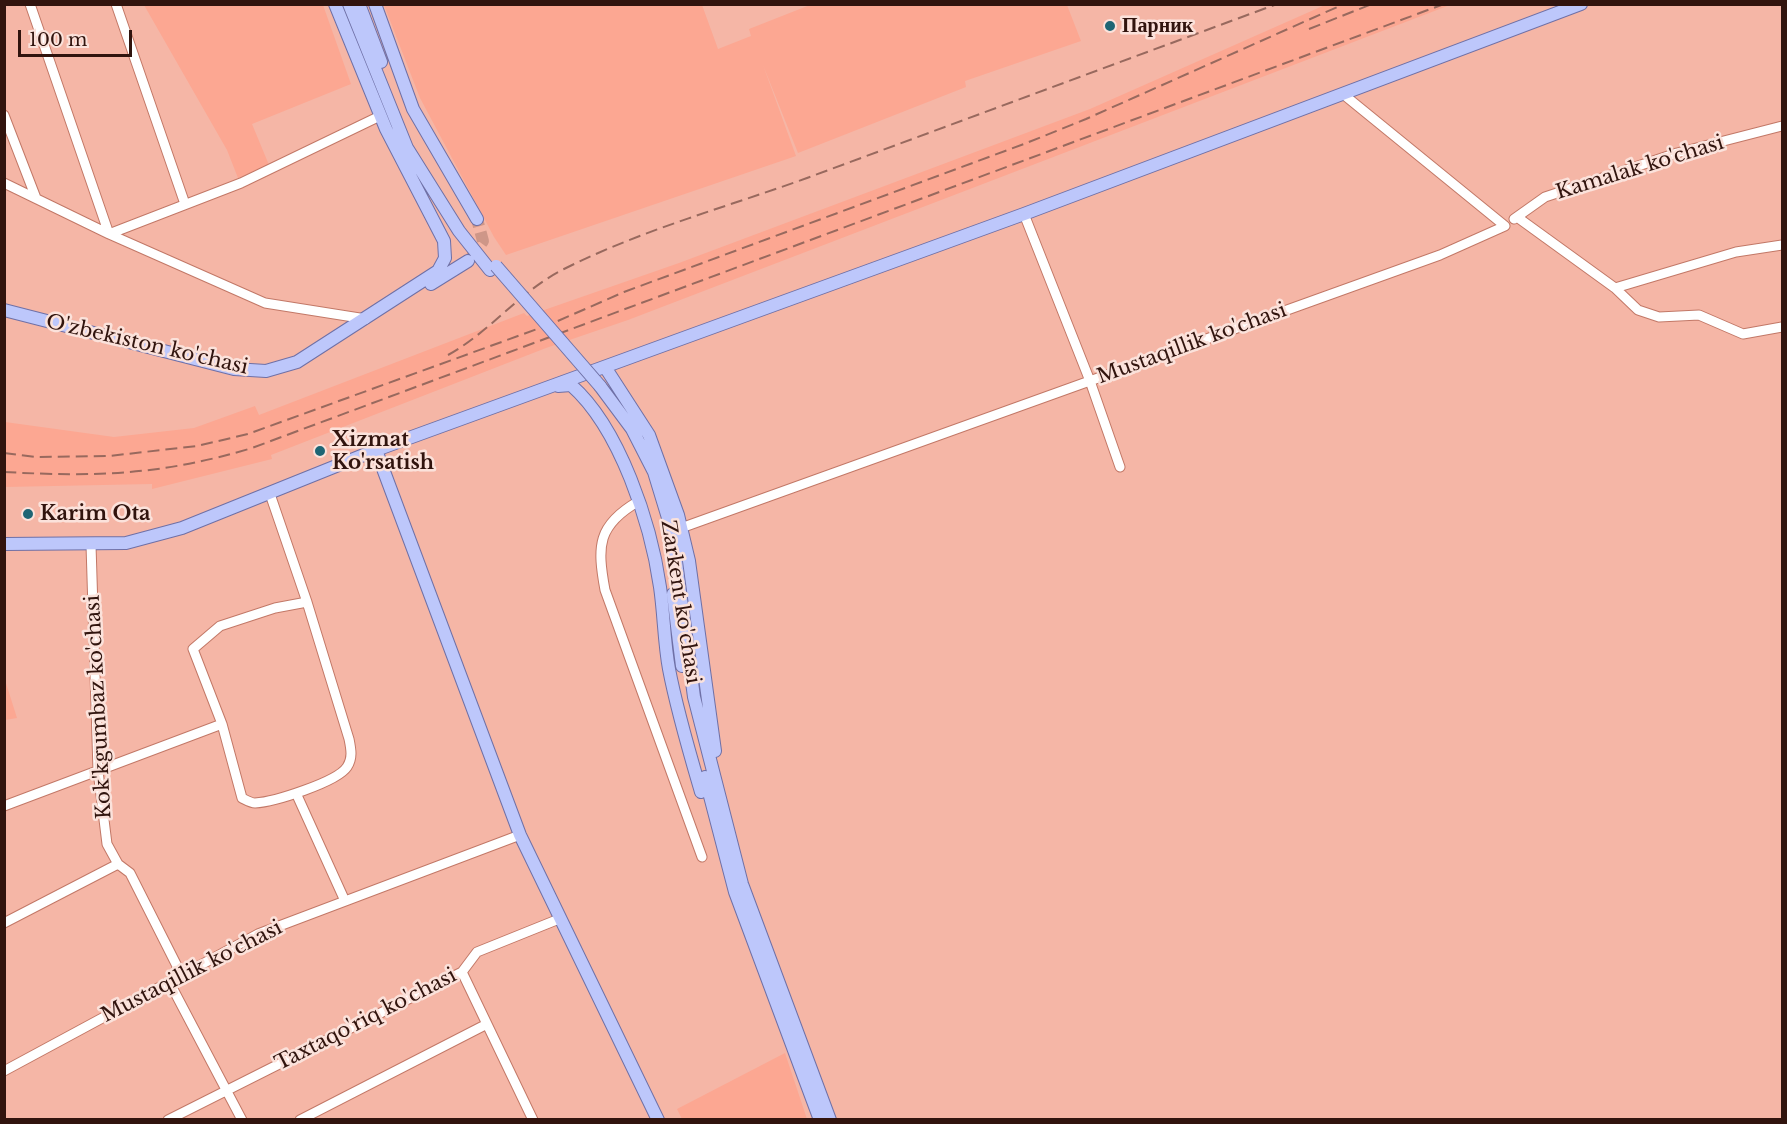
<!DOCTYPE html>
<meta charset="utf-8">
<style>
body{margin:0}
#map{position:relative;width:1787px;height:1124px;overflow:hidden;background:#f5b6a6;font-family:"Libre Baskerville",serif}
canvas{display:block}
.frame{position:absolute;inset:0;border:6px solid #31140e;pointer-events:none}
.scale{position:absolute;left:18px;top:30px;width:114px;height:27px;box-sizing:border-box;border:3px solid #31140e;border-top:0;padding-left:8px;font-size:18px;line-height:21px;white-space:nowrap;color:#31140e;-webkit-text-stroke:4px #fbe2db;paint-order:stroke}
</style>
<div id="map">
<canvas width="1787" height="1124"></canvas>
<div class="frame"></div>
<div class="scale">100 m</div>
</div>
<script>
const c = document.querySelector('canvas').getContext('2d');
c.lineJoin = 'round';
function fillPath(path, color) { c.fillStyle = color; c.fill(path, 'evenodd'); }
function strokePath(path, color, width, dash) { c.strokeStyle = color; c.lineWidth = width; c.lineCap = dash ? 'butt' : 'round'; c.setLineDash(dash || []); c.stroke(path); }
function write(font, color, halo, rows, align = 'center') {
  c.font = font + ' "Libre Baskerville",serif'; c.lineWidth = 5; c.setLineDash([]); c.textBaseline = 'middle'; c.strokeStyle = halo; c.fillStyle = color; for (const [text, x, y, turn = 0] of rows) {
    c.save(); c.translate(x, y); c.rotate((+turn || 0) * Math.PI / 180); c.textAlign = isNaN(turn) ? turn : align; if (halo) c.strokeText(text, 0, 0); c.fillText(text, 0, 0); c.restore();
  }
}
fillPath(new Path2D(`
 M144,5h179l28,79 -99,40 17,41 -31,13 -11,-28z
 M384,5h318l16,44 33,-13 -2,-7 61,-24h257l14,36 -116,40 1,6 -168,66 -35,-88 33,91 -290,99 -12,-18 -74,-139z
 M1325,5h125l-822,315 -82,28 -275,107 1,4 -120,30v-5l-147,3v-65l109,15 80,-9 61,-22 4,9 265,-102 3,3 152,-53 411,-154z
 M5,680l12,38 -12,2h-1z
 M785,1053l22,66h-125l-5,-10z`), '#fca792');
strokePath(new Path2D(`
 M471,258l12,-17 -6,-22`), '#ce9688', 12, [12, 6]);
const minor = new Path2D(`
 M30,4l79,230 156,69 101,16
 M116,4l69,200
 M4,115l32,83
 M4,183l105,51 132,-51 139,-67
 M1024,214l66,167 30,86
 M1517,217l98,71 23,22 21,7 40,-2 44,19 39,-7
 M1514,219l31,-22 132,-44 105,-27
 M1615,288l121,-36 46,-7
 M270,494l37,108
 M639,501c-42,24 -42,45 -34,89l97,267
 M681,528l759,-273 65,-29 -162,-132
 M91,545l7,226 9,73 11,20 12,9 47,93 -4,23 69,131
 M307,602l42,137c2,10 4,19 -2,28 -10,15 -73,35 -92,36 -4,0 -9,-3 -13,-5l-20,-74 -29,-75 27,-23 55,-18z
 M296,793l49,108
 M4,806l218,-82
 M4,923l114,-59
 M462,972l71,148
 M4,1071l254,-137 262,-99
 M168,1120l294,-148 15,-20 82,-33
 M300,1120l187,-96`);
const major = new Path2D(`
 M349,4l58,144 52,83 31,39
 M359,4l22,58
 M375,4l38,105 64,110
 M431,284l37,-23
 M4,310l230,59 32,2 31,-9 141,-91 7,-13 -1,-17 -58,-112 -51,-125
 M605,367l44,68 29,80 11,46 26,190
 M558,386l13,-1c49,43 80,139 89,202 4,27 4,55 9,82 8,42 20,82 32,123
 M600,386l32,43 22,43 18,59 22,166 48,187 88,236
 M376,450l144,385 138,285
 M4,544l122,-1 56,-15 194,-78 648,-236 557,-210
 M673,594l9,72
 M705,777l30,115 85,228`);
strokePath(minor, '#c27867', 11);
strokePath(major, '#6f70a6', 14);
strokePath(minor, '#fff', 9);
strokePath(major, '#bdc7fb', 12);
strokePath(new Path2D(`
 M1309,29l63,-25
 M448,355c42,-23 72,-64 116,-86 80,-40 160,-61 243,-91 157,-58 313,-116 470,-174
 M4,453l32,4 73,-1 88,-10 51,-12 303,-110 73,-32 400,-148 62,-25 258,-115
 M4,472c94,5 158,3 248,-24l1192,-444`), '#98695e', 2, [12, 6]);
const majorBridge = new Path2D(`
 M496,266l104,120`);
strokePath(majorBridge, '#6f70a6', 14, []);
strokePath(majorBridge, '#bdc7fb', 12);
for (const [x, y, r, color] of [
 [1110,26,6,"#1e6574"],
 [320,451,6,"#1e6574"],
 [28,514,6,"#1e6574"]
]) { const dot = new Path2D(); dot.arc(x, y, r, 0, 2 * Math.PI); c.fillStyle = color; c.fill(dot); strokePath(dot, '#fbe2db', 2); }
write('bold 20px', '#31140e', '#fbe2db', [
 ["Парник",1122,26],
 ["Xizmat",332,440],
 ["Ko'rsatish",332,463],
 ["Karim Ota",40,514]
], 'left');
write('20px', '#31140e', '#fbe2db', [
 ["Kamalak ko'chasi",1640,168,-17],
 ["Mustaqillik ko'chasi",1192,344,-20],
 ["O'zbekiston ko'chasi",147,345,13],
 ["Zarkent ko'chasi",680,602,81],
 ["Kok'kgumbaz ko'chasi",99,707,-93],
 ["Mustaqillik ko'chasi",192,972,-27],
 ["Taxtaqo'riq ko'chasi",366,1020,-27]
]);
</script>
